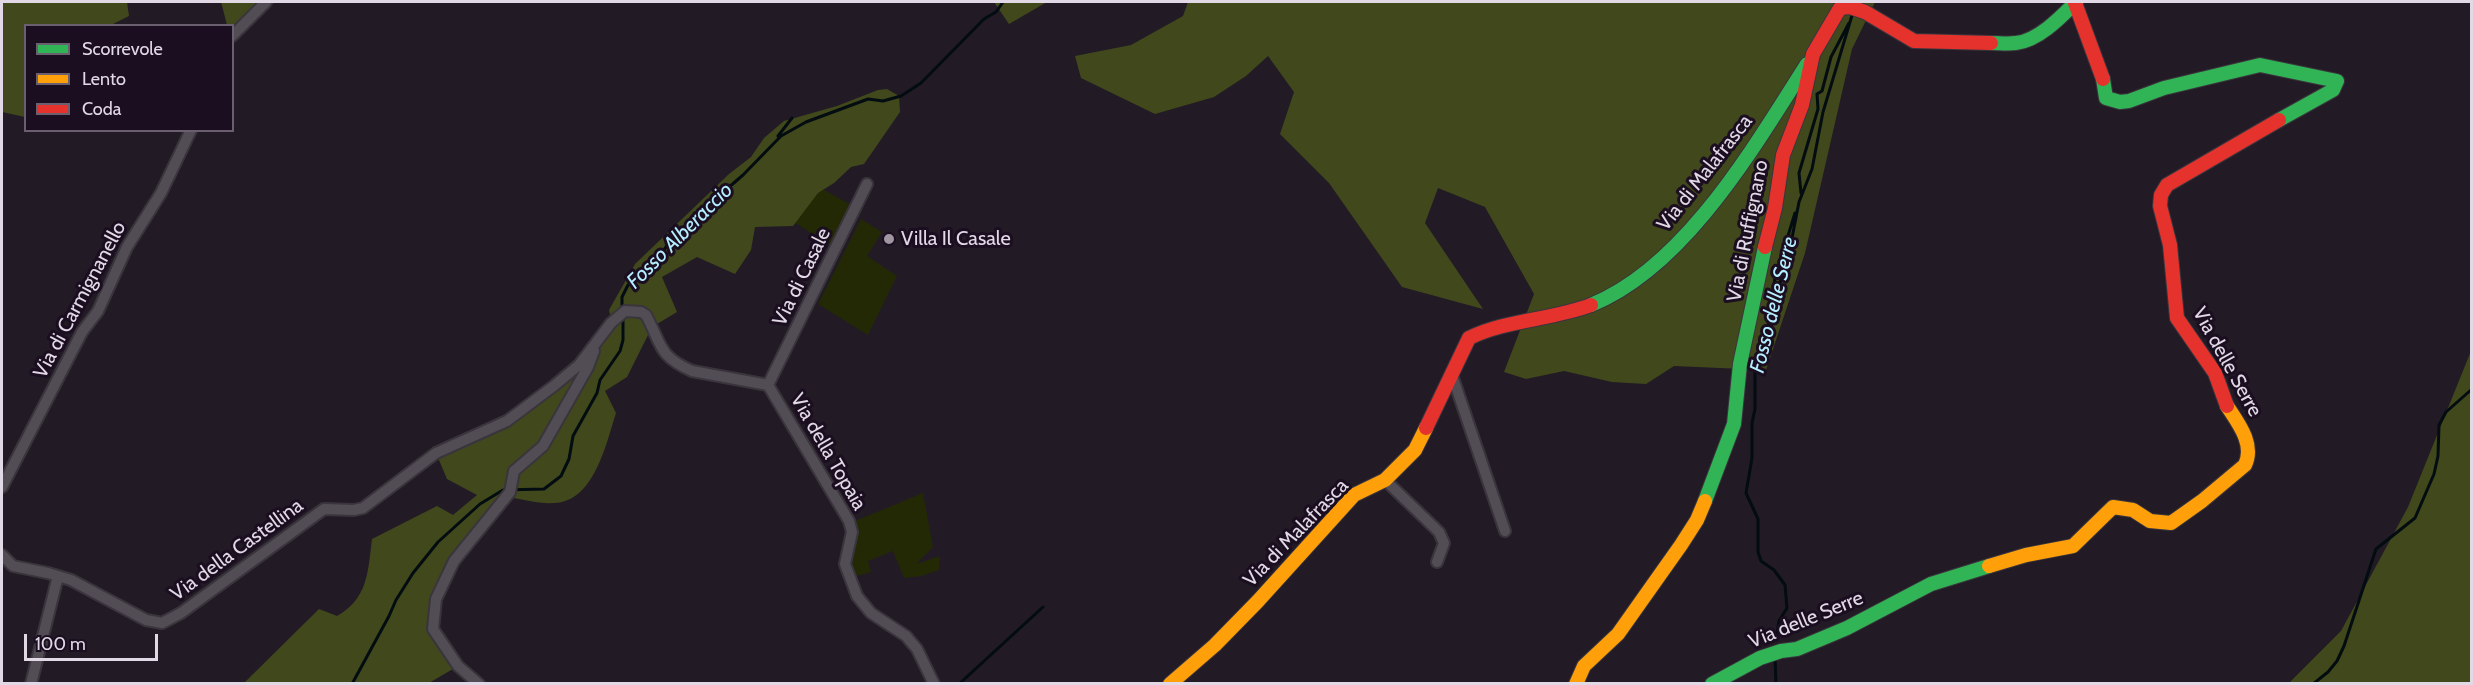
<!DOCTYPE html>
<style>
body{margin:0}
#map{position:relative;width:2473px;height:685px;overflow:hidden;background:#221b25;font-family:Cabin,sans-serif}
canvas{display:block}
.frame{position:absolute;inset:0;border:3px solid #e2d9e6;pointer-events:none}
.legend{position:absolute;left:24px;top:24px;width:210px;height:108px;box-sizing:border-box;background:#1a0e20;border:2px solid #6a5f6f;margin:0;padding:8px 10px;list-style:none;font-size:18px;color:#e2d9e6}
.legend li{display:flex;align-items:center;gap:12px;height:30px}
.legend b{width:30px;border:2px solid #6a5f6f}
.scale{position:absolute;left:24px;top:634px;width:134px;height:27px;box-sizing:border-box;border:3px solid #e2d9e6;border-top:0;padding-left:8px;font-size:18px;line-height:21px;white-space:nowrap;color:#e2d9e6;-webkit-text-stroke:4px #1a0e20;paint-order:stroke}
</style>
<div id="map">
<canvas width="2473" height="685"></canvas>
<div class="frame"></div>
<ul class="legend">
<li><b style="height:8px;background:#30b455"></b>Scorrevole</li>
<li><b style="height:8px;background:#ff9f0a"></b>Lento</li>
<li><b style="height:8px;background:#e5322d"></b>Coda</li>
</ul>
<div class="scale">100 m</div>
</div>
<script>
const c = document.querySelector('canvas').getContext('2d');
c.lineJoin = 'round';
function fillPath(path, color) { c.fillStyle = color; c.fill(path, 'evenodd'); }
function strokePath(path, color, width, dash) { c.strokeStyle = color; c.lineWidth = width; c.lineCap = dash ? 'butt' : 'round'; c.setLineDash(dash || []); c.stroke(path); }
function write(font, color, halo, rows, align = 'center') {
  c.font = font + ' Cabin,sans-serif'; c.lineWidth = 6; c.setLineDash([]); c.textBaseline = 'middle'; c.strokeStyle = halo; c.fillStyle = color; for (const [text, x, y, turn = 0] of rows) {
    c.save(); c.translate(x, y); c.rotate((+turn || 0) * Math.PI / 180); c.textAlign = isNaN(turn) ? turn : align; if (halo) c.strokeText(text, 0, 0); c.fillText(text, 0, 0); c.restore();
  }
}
fillPath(new Path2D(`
 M819,187l34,19 -21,40 -40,-25z
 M861,219l21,13 -15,24 30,20 -29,59 -50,-31z
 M923,493l10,54 -17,17 24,-8 -1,14 -18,6 -17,2 -11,-27 -25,10 3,11 -14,4 -5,-12 3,-43z`), '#242905');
fillPath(new Path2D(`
 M2,2h125l2,14 -18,9 -85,1 -1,91 -23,-5z
 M221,2h55l-43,24 -6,-1z
 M994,2h53l-38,22z
 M1188,2h687l-23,47 -47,204 -39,117 -92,-4 -28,18 -34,-2 -48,-11 -38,8 -22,-7 30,-78 -49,-87 -47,-19 -13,35 58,86 -81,-22 -73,-104 -49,-49 14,-42 -26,-36 -22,20 -32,21 -59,17 -74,-36 -6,-22 56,-11 52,-29z
 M887,89l12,7 1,16 -36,52 -13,3 -17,16 -16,10 -25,33 -38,1 -4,23 -16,24 -38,-17 -35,20 15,35 -25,15 -25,50 -22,14 11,22c-10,31 -22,89 -62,90 -15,1 -32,-4 -47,-6 -28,34 -79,81 -74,130 1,9 19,30 25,39l-29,17 -186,1 76,-75 18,7c31,-17 31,-45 35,-77l65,-33 16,9 24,-20 -30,-16 -11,-26 49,-22 70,-46 57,-62 -3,-13 26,-46 94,-90 22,-17 13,-19 20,-17 53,-15 41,-16z
 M2471,351v332h-182l52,-52 67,-124z`), '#41481c');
strokePath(new Path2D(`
 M778,136l14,-18
 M1801,193l-2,-20 19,-64 -1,-15 5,-3 9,-34 18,-34
 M622,308v-11l6,-12 31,-28 9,-13 22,-23 53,-46 38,-39 25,-14 62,-23 15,2 18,-5 20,-13 63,-64 12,-7 7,-10
 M1768,328l7,-50 20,-65
 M1776,638l3,-17 8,-13 -2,-23 -11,-15 -13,-9 -3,-9v-33l-12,-26 6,-35v-35l3,-14v-43l15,-31 7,-41 14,-51 8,-41 13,-33 11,-57 30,-100
 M1775,658l1,26
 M352,684l37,-68 7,-16 17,-27 25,-31 42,-38 23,-14 41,-1 17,-13 8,-17 4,-23 24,-43 3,-13 20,-29 3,-11v-22
 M959,684l84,-77
 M2313,684l15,-12 9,-11 7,-15 32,-97 39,-31 19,-44 4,-18 1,-31 7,-13 26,-23`), '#030c10', 3);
const street = new Path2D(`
 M232,36l34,-34
 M1452,375l53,156
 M768,385l81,136 3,11 -7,32 12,32 14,17 35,23 11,13 17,35
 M768,385l99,-201
 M1385,480l54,52 5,11 -7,19
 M2,487l80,-155 16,-21 29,-64 34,-54 30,-63
 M2,555l11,11 35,7 23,7 75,40 16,3 19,-10 143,-104 30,1 9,-2 73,-55 71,-32 48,-36 24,-20 32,-42 14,-12 16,1 5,3c16,30 12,41 46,56l76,14
 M31,684l27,-108
 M479,684l-21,-18 -25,-37 3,-30 18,-38 56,-69 4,-21 29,-25 45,-79 6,-16`);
const fast = new Path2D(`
 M1991,43c8,0 17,1 25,0 22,-2 45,-26 60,-41
 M2103,79l3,19 14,4 9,-1 35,-13 96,-23 77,16 -4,9 -54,30
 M1591,305c94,-38 163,-158 216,-241
 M1705,501l29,-77 6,-60 25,-117
 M1712,684l48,-26 21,-7 16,-2 50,-21 84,-44 58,-18`);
const slow = new Path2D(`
 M1989,566l37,-11 47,-9 40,-39 20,3 17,11 21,2 31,-22 43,-36c10,-21 -7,-42 -18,-59
 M1170,684l45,-39 43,-44 96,-106 31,-15 30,-30 11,-22
 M1576,684l8,-18 34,-32 63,-89 16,-25 8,-19`);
const jam = new Path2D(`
 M2075,3l28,76
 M1765,247l10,-39 8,-53 19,-50 11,-51 27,-46 10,-1 15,5 49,29 77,2
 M2227,406l-12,-33 -38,-55 -7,-73 -10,-39 1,-11 6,-10 112,-65
 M1426,428l43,-90c36,-18 82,-18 122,-33`);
strokePath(street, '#3a353d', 14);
strokePath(fast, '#3a353d', 16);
strokePath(slow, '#3a353d', 16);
strokePath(jam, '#3a353d', 16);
strokePath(street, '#524d55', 10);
strokePath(fast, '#30b455', 14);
strokePath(slow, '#ff9f0a', 14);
strokePath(jam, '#e5322d', 14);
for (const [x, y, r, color] of [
 [889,239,6,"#9f96a2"]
]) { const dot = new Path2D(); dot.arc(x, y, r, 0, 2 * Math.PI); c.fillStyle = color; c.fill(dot); strokePath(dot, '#1a0e20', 2); }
write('20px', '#e2d9e6', '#1a0e20', [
 ["Via di Malafrasca",1705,173,-52],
 ["Via di Ruffignano",1748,231,-79],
 ["Via di Casale",802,277,-64],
 ["Via di Carmignanello",80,300,-62],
 ["Via delle Serre",2227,362,61],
 ["Via della Topaia",828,452,60],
 ["Via di Malafrasca",1296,533,-46],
 ["Via della Castellina",237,550,-36],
 ["Via delle Serre",1806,620,-22]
]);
write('20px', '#e2d9e6', '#1a0e20', [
 ["Villa Il Casale",901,239]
], 'left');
write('italic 21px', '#b5efff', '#1a0e20', [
 ["Fosso Alberaccio",680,236,-45],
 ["Fosso delle Serre",1774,305,-76]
]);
</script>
